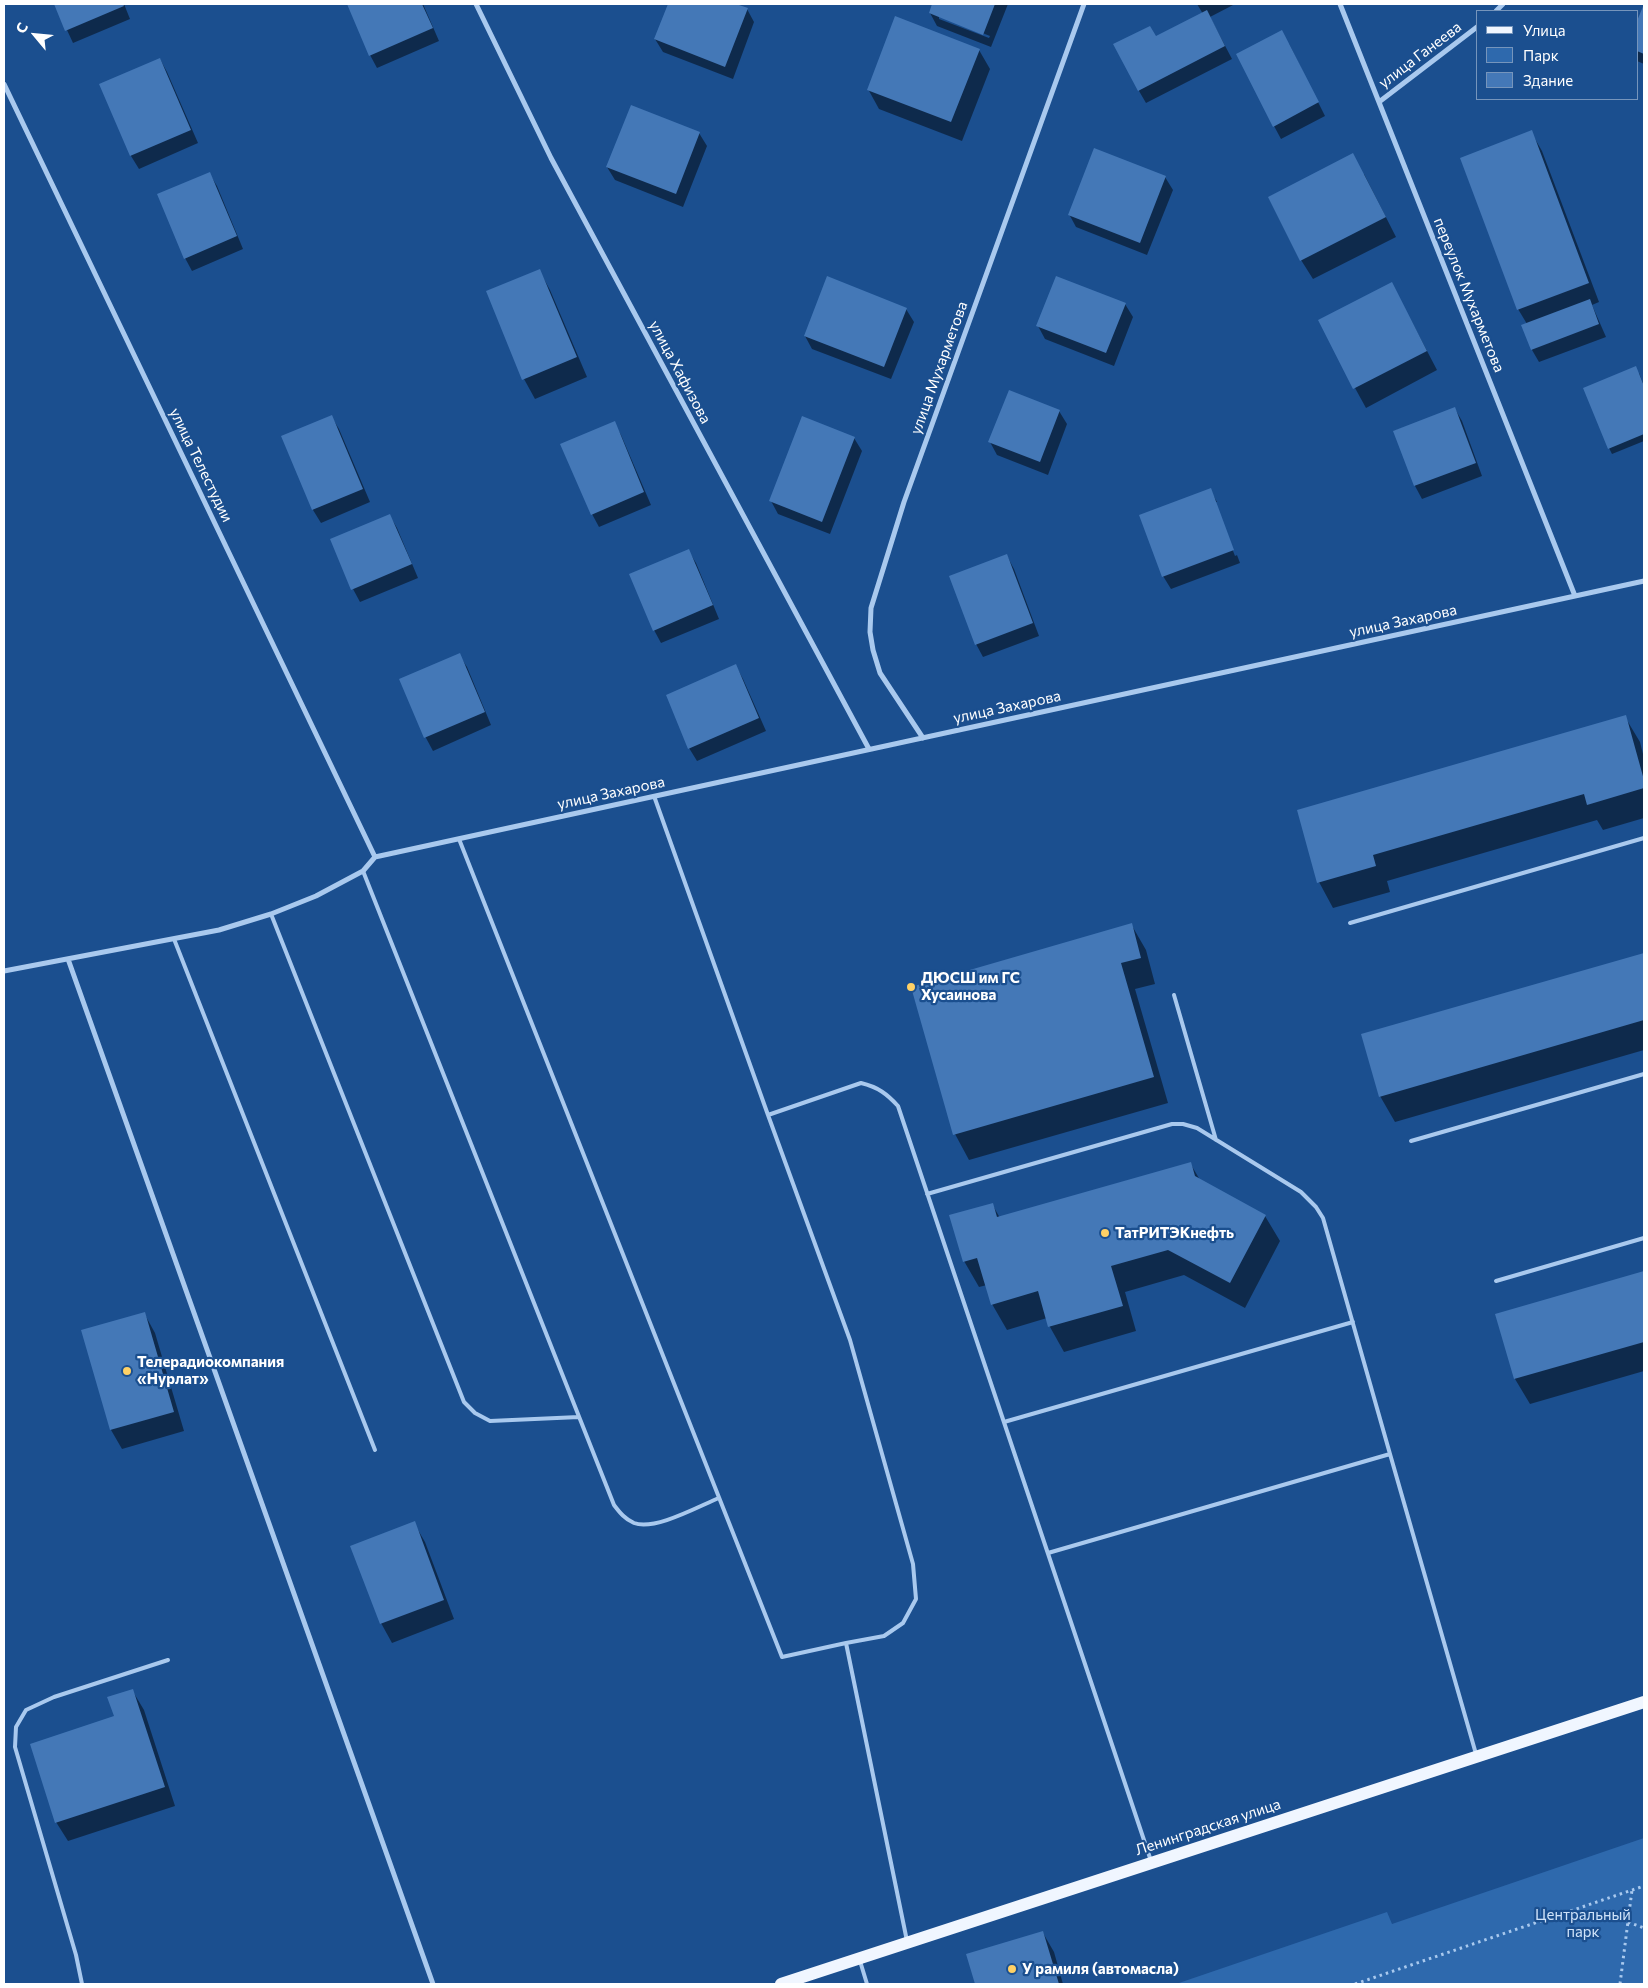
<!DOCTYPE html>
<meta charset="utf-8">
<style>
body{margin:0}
#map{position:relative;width:1648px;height:1988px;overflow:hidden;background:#1b4f8f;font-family:Commissioner,sans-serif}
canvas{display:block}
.frame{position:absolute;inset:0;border:5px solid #fff;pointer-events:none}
.legend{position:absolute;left:1476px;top:10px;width:162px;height:90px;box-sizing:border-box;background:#1b4f8f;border:1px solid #7695bc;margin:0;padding:6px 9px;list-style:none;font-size:15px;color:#fff}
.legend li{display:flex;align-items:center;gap:10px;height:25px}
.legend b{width:25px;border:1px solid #7695bc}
.north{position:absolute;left:10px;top:10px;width:50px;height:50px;-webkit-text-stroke:4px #1b4f8f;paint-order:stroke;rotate:298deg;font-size:14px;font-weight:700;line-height:20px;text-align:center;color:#fff}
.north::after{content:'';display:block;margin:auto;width:18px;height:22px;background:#fff;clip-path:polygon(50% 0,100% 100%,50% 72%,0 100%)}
</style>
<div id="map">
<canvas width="1648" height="1988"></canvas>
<div class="frame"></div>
<ul class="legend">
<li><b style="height:6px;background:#f0f6ff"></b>Улица</li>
<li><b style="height:14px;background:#2e69ad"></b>Парк</li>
<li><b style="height:14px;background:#4478b7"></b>Здание</li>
</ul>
<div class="north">С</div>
</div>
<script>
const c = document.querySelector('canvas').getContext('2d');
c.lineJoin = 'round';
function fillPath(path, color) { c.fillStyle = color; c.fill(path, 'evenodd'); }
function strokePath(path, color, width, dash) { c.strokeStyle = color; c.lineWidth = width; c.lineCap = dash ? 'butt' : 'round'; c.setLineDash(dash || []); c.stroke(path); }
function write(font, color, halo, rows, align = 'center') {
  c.font = font + ' Commissioner,sans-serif'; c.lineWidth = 4.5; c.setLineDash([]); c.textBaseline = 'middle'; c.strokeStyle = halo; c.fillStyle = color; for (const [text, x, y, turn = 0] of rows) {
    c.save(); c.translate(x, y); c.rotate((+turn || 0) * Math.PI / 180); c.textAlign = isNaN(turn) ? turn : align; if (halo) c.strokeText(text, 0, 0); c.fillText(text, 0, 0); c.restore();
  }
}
fillPath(new Path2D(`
 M1644,1838v146h-468l211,-72 5,12z`), '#2e69ad');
fillPath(new Path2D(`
 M55,4h69l6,15 -57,24z
 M348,4h75l16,37 -62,27 -7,-13z
 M669,4h63l15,5 7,13 -21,57 -70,-27 -8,-13z
 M934,4h74l-17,43 -54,-21 -7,-13zM939,16l51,20 -1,2 -50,-19z
 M1197,4h38l-25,13 22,42 -86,44 -7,-12 17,-53 47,-24z
 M1644,5v59l-7,-3v-37z
 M1289,44l36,72 -44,23 -7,-13z
 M979,50l11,19 -28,72 -83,-32 -11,-20z
 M160,59l7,13 31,71 -59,26 -8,-13 -30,-71z
 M1531,132l11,19 57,151 -7,3 14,32 -67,25 -7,-12 -5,-26 -9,-15z
 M699,133l8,13 -24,61 -68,-27 -8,-13z
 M209,173l8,13 26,63 -51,22 -7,-13z
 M1364,174l32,63 -83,42 -12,-19z
 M1165,177l8,13 -26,65 -71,-28 -7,-13z
 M539,270l11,20 37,87 -52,22 -11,-20z
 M1392,284l45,86 -71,38 -11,-20z
 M1125,304l8,13 -19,49 -69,-27 -7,-13z
 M906,309l8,13 -23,57 -79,-30 -7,-13z
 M1639,373l5,13v55l-32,13 -3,-6z
 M1455,409l7,12 20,55 -60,23 -7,-13 -21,-55z
 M1059,411l8,13 -19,51 -51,-20 -7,-13z
 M331,416l8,13 31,73 -49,21 -8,-13 -30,-73z
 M614,423l7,12 30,70 -52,22 -7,-13z
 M854,438l8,13 -32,83 -52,-20 -7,-13z
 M1210,490l7,12h-3l21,54 2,-1 -20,-53 23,61 -69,26 -8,-13z
 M390,516l7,12 21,50 -58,24 -7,-13 -21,-49z
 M688,550l8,13 23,56 -58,24 -7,-13z
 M1007,556l7,13 25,67 -56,21 -7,-13z
 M459,655l8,12 24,58 -58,26 -7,-13 -25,-59z
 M736,666l7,13 23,52 -69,30 -8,-13z
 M1625,717l15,25 4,16v60l-41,12 -6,-10 -210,61 3,11 -57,16 -14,-26z
 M1131,924l15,26 9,34 -20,5 33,114 -199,57 -14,-26z
 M1644,954v96l-249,72 -15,-26 -18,-61z
 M1190,1163l10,17 65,36 15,25 -35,67 -61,-33 -59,17 11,39 -72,21 -14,-25 -3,-9 -40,12 -15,-26 -5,-19 -8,2 -15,-26 28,-57 8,14z
 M1644,1272v99l-114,33 -15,-25 -19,-64z
 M144,1313l11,20 29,98 -62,18 -11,-19z
 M414,1523l11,19 29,77 -62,24 -11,-20z
 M132,1690l12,20 31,96 -107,35 -12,-19z
 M1043,1933l11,19 9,32h-87l-9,-29z`), '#0007');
fillPath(new Path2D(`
 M54,4h69l1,2 -59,25z
 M347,4h75l11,24 -64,28z
 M668,4h68l12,4 -23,59 -71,-28z
 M932,4h63l-12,31 -54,-22z
 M1644,4v50l-7,-3v-30z
 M1207,10l18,36 -87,45 -25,-47 37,-18 6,10z
 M895,16l85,33 -29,73 -84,-32z
 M1282,30l37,72 -46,25 -37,-73z
 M160,58l31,72 -61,26 -31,-72z
 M631,105l69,27 -24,62 -70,-27z
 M1532,130l57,153 -72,27 -57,-152z
 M1094,148l72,28 -26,67 -72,-28z
 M1353,153l33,64 -86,44 -32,-64z
 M210,172l27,64 -53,23 -27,-65z
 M540,269l37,88 -55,23 -36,-89z
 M827,276l80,32 -23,59 -80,-31z
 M1056,276l70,27 -20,50 -70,-27z
 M1392,282l35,69 -74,38 -35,-69z
 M1590,299l9,25 -68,26 -10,-25z
 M1636,366l8,20v48l-36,15 -25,-61z
 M1009,390l51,20 -20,52 -52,-20z
 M1455,407l21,56 -62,23 -21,-55z
 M332,415l31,74 -51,21 -31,-74z
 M802,416l53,21 -33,85 -53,-21z
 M615,421l29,71 -53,23 -31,-71z
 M1211,488l23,62 -72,27 -23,-62z
 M390,514l22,50 -61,26 -21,-51z
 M689,549l24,56 -60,26 -24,-57z
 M1007,554l26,69 -58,22 -26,-69z
 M460,653l25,59 -61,26 -25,-59z
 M736,664l23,54 -71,31 -22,-54z
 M1626,715l18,65v8l-57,17 -3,-11 -211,61 3,11 -59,17 -20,-73z
 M1132,923l9,35 -20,5 33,114 -201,58 -42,-148z
 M1644,953v67l-265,77 -18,-63z
 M1191,1162l4,14 71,39 -36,68 -62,-33 -57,16 12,40 -75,21 -10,-36 -47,14 -14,-47 -14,4 -14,-47 44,-12 4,14z
 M1644,1271v71l-130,37 -19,-65z
 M145,1312l29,100 -64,18 -29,-100z
 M415,1521l29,79 -64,24 -30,-78z
 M133,1689l32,98 -110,36 -25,-79 84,-28 -7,-19z
 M1043,1931l16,53h-84l-9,-30z`), '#4478b7');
strokePath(new Path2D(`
 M1628,1922l16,6
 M1355,1984l289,-98
 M1620,1984l12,-94`), '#a9c9ee', 3, [2.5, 4]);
strokePath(new Path2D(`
 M654,796l114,319 93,-32c17,4 26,11 37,23l253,755
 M459,839l323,818 64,-14 61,298
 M363,871l251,634c6,8 11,14 20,18 21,8 65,-17 85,-25
 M271,914l193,488 11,11 15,8 89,-4
 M1350,923l294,-85
 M174,939l201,511
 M1174,995l42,145
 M768,1115l82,225 63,224 3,35 -13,24 -19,13 -38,7
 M1411,1141l233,-67
 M927,1194l245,-70h11l14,4 104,64 15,15 7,11 67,236
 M1496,1281l148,-43
 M1004,1422l349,-100
 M1048,1553l342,-99 86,300
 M860,1961l7,23
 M82,1984l-6,-29 -61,-208 1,-20 10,-17 28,-13 114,-37`), '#a9c9ee', 4);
strokePath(new Path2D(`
 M476,4l75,154 318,591
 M1340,4l235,592
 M1496,11l7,-7
 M4,84l371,773
 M1379,102l98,-75
 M923,738l-43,-65 -7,-23 -3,-18 1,-24 33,-106 180,-498
 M375,857l1269,-276
 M68,959l365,1025
 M4,971l215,-41 52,-16 45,-18 47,-25 12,-14`), '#a9c9ee', 5);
strokePath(new Path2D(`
 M781,1984l863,-282`), '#f0f6ff', 12);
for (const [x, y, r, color] of [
 [911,987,5,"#ffd166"],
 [1105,1233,5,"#ffd166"],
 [127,1371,5,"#ffd166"],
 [1012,1969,5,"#ffd166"]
]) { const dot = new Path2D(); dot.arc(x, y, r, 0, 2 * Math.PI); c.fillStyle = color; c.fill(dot); strokePath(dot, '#1b4f8f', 2); }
write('15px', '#fff', '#1b4f8f', [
 ["улица Ганеева",1420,55,-37],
 ["переулок Мухарметова",1469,295,68],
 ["улица Мухарметова",939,368,-70],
 ["улица Хафизова",680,372,62],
 ["улица Телестудии",201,465,64],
 ["улица Захарова",1403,621,-12],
 ["улица Захарова",1007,707,-12],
 ["улица Захарова",611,793,-12],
 ["Ленинградская улица",1208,1827,-18]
]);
write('bold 15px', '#fff', '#1b4f8f', [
 ["ДЮСШ им ГС",921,978],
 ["Хусаинова",921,995],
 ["ТатРИТЭКнефть",1115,1233],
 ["Телерадиокомпания",137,1362],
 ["«Нурлат»",137,1379],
 ["У рамиля (автомасла)",1022,1969]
], 'left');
write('15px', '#cfe3fa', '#1b4f8f', [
 ["Центральный",1583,1915],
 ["парк",1583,1932]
]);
</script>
